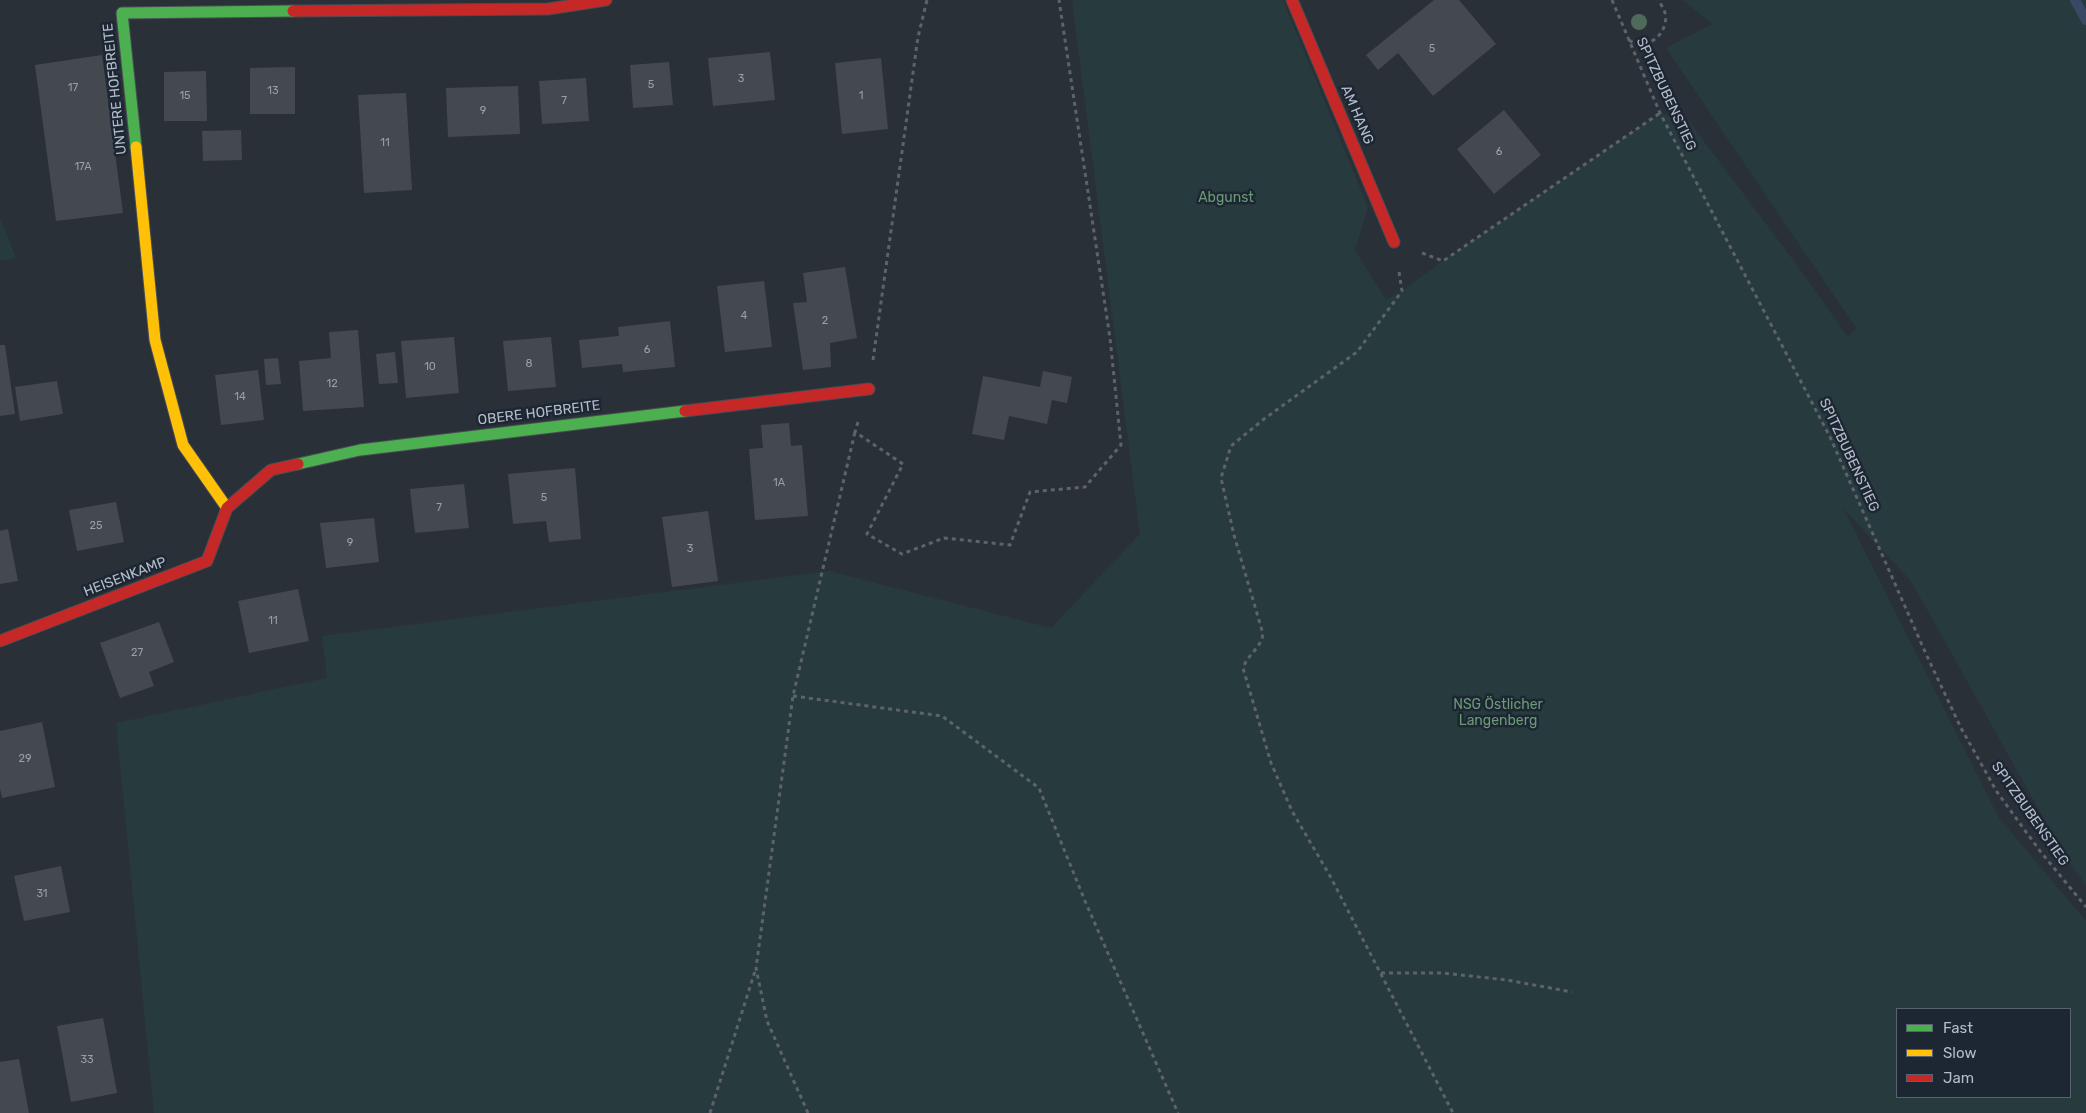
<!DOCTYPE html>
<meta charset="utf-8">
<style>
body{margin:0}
#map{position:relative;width:2086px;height:1113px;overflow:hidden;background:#2a3038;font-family:Rubik,sans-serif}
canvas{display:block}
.legend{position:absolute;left:1896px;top:1008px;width:175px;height:90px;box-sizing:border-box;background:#1d2633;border:1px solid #59626f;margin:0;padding:6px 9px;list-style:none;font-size:15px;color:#b4bcc9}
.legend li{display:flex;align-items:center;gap:10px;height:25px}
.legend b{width:25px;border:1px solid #59626f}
</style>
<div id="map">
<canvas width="2086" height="1113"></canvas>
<ul class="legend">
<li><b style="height:6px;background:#4caf50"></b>Fast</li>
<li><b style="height:6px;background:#ffc107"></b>Slow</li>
<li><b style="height:6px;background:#c62828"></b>Jam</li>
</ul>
</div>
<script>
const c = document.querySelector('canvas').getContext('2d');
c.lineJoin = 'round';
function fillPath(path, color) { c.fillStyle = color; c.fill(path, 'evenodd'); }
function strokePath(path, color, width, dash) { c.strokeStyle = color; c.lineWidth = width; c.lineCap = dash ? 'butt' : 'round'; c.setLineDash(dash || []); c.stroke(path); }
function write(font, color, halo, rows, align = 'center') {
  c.font = font + ' Rubik,sans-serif'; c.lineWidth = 5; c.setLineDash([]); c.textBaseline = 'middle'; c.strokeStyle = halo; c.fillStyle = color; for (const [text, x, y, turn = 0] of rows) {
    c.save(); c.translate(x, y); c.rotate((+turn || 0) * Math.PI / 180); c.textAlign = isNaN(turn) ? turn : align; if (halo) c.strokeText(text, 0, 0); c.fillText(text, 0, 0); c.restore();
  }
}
fillPath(new Path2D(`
 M1072,0h211l85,207 -13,43 31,50 16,-9 41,-30 217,-148 28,7 109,145 51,72 8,-9 -190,-280 46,-24 -29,-24h403v885l-19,-25 -156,-279 -68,-73 156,310 87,103v192h-1932l-38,-390 211,-45 -5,-42 507,-65 222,57 89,-94zM1897,1009h173v88h-173z
 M0,217l16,41 -16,3z`), '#273a3e');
strokePath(new Path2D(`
 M2075,0l11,20`), '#384963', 10);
fillPath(new Path2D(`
 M1434,0h25l37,44 -63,52 -35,-43 -20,17 -12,-15z
 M770,52l5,48 -62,6 -5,-48z
 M102,55l21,158 -67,8 -21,-156z
 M881,58l7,71 -46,5 -7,-71z
 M669,62l4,43 -40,3 -3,-43z
 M295,67v47h-45v-46z
 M206,71l1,50h-43v-49z
 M586,78l3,43 -47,3 -3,-43z
 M518,86l2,48 -72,3 -2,-49z
 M406,93l6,97 -48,3 -6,-98z
 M1504,110l37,45 -47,39 -37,-45z
 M241,130l1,30 -39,1 -1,-30z
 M845,267l12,71 -27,5 1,24 -28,3 -10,-67 14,-1 -4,-29z
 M764,281l8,66 -47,5 -8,-66z
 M670,321l5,46 -52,5 -1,-8 -40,4 -3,-28 40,-4 -1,-9z
 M358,330l6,77 -61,4 -4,-50 32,-3 -2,-26z
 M454,337l5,56 -53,5 -5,-57z
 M551,337l5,50 -48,4 -5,-50z
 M0,345h5l10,69 -15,2z
 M395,352l3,31 -19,1 -3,-30z
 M278,358l3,26 -15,1 -2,-26z
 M258,370l6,50 -43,5 -6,-50z
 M1043,371l29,6 -5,26 -15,-3 -5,24 -38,-8 -5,24 -32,-6 11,-58 57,11z
 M57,381l6,33 -43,7 -5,-34z
 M789,423l2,23 11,-1 6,71 -53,4 -6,-71 14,-1 -2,-23z
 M575,468l6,71 -32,3 -3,-21 -33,3 -5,-50z
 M464,484l5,44 -54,5 -5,-44z
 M116,502l8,40 -47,9 -8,-41z
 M708,511l10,70 -46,6 -10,-70z
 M374,518l5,44 -53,6 -6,-45z
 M8,529l10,52 -18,3v-53z
 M298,589l11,52 -60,12 -11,-52z
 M159,622l15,40 -25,10 5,14 -34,12 -20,-55z
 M42,722l13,65 -53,11 -2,-9v-58z
 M61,866l9,46 -46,9 -10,-45z
 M103,1018l14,75 -46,9 -14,-76z
 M19,1059l10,54h-29v-51z`), '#444950');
const fast = new Path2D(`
 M136,147l-14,-134 171,-2
 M298,464l62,-14 325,-39`);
const slow = new Path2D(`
 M136,147l19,193 28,105 44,63`);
const jam = new Path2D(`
 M1292,0l102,242
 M293,11l255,-2 58,-9
 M685,411l184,-22
 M0,641l207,-80 20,-53 44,-38 27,-6`);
strokePath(fast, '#484c53', 13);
strokePath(slow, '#484c53', 13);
strokePath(jam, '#484c53', 13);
strokePath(new Path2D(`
 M1612,0l48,113 170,324 96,217 35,74 36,64 43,59 46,56
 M1629,40c20,14 43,-11 35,-30 -1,-3 -4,-7 -6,-10
 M1422,253l21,8 217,-148
 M1399,272l3,19 -45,61 -93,67 -33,27 -10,32 13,57 29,99c-2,14 -15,20 -20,34l28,95 21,48 38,65 123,237
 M873,360l45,-323 9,-37
 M858,422l-3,10 48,32 -36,70 35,20 42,-16 66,7 20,-53 55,-5 36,-42 -11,-107 -51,-338
 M793,696l149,20 97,72 46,113 93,212
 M1381,973h62l64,7 65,12
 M710,1113l46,-145
 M808,1113l-41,-92 -11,-53 37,-272 62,-264`), '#5d636a', 3, [4, 4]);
strokePath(fast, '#4caf50', 11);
strokePath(slow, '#ffc107', 11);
strokePath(jam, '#c62828', 11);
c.fillStyle = '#4e6a5a';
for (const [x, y] of [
 [1639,22]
]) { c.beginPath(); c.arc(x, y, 8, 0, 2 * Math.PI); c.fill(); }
write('11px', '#989fab', null, [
 ["5",1432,49],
 ["3",741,79],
 ["5",651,85],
 ["17",73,88],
 ["13",273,91],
 ["15",185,96],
 ["1",861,96],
 ["7",564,101],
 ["9",483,111],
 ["11",385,143],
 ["6",1499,152],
 ["17A",83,167],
 ["4",744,316],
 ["2",825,321],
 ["6",647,350],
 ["8",529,364],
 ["10",430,367],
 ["12",332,384],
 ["14",240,397],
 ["1A",779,483],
 ["5",544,498],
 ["7",439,508],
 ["25",96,526],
 ["9",350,543],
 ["3",690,549],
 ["11",273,621],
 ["27",137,653],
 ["29",25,759],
 ["31",42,894],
 ["33",87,1060]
]);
write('14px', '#b4bcc9', '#1d2633', [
 ["UNTERE HOFBREITE",115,89,-96],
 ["SPITZBUBENSTIEG",1666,94,65],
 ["AM HANG",1357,115,67],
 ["OBERE HOFBREITE",539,413,-7],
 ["SPITZBUBENSTIEG",1849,455,65],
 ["HEISENKAMP",125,577,-21],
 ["SPITZBUBENSTIEG",2030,814,55]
]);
write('14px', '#6b9a76', '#1d2633', [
 ["Abgunst",1226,198],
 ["NSG Östlicher",1498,705],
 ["Langenberg",1498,721]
]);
</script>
